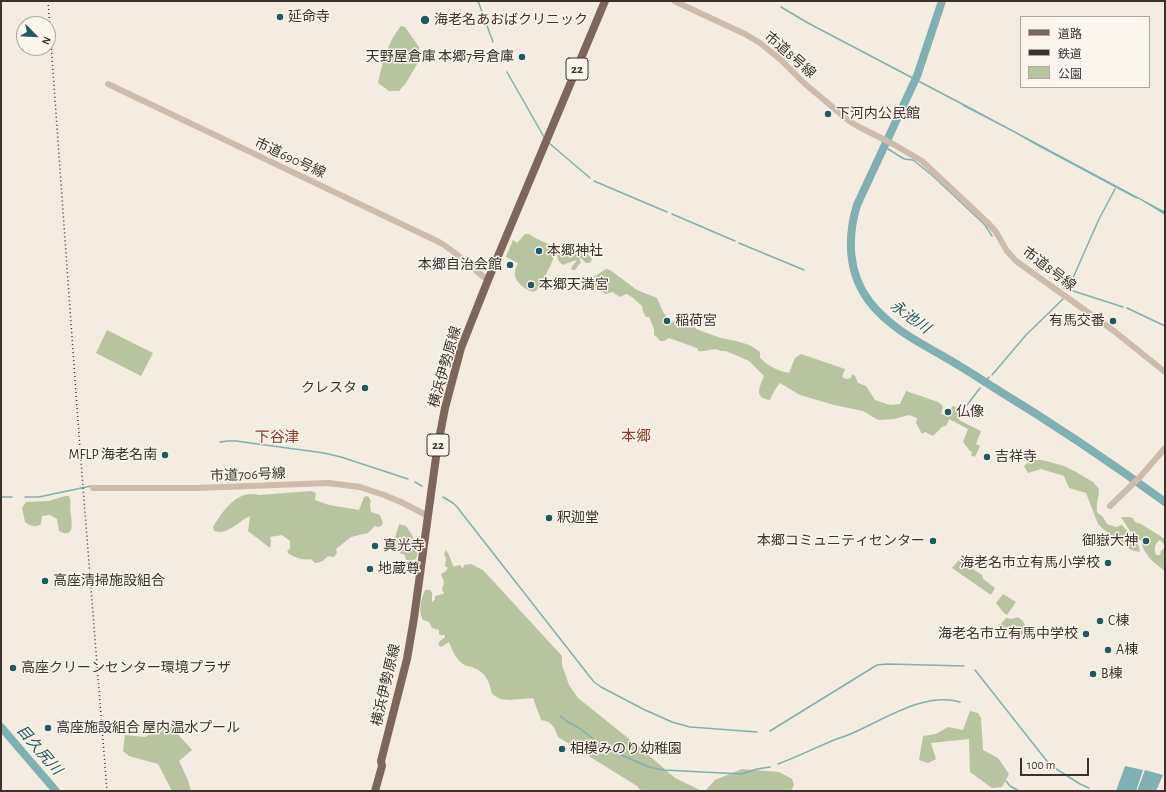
<!DOCTYPE html>
<meta charset="utf-8">
<style>
body{margin:0}
#map{position:relative;width:1166px;height:792px;overflow:hidden;background:#f4ebe1;font-family:"Alegreya Sans","Noto Sans JP",sans-serif}
canvas{display:block}
.frame{position:absolute;inset:0;border:2px solid #3b302b;pointer-events:none}
.legend{position:absolute;left:1020px;top:16px;width:130px;height:72px;box-sizing:border-box;background:#fbf5ee;border:1px solid #aea6a0;margin:0;padding:5px 7px;list-style:none;font-size:12px;color:#3b302b}
.legend li{display:flex;align-items:center;gap:8px;height:20px}
.legend b{width:20px;border:1px solid #aea6a0}
.north{position:absolute;left:16px;top:16px;width:40px;height:40px;box-sizing:border-box;background:#fbf5ee;border:1px solid #aea6a0;border-radius:50%;rotate:114deg;font-size:11px;font-weight:700;line-height:16px;text-align:center;color:#3b302b}
.north::after{content:'';display:block;margin:auto;width:14px;height:18px;background:#1f5a5e;clip-path:polygon(50% 0,100% 100%,50% 72%,0 100%)}
.scale{position:absolute;left:1020px;top:758px;width:69px;height:18px;box-sizing:border-box;border:2px solid #3b302b;border-top:0;padding-left:5px;font-size:12px;line-height:14px;white-space:nowrap;color:#3b302b;-webkit-text-stroke:3px #fbf5ee;paint-order:stroke}
</style>
<div id="map">
<canvas width="1166" height="792"></canvas>
<div class="frame"></div>
<ul class="legend">
<li><b style="height:5px;background:#7d675c"></b>道路</li>
<li><b style="height:5px;background:#3b302b"></b>鉄道</li>
<li><b style="height:11px;background:#b8c4a0"></b>公園</li>
</ul>
<div class="north">N</div>
<div class="scale">100 m</div>
</div>
<script>
const c = document.querySelector('canvas').getContext('2d');
c.lineJoin = 'round';
function fillPath(path, color) { c.fillStyle = color; c.fill(path, 'evenodd'); }
function strokePath(path, color, width, dash) { c.strokeStyle = color; c.lineWidth = width; c.lineCap = dash ? 'butt' : 'round'; c.setLineDash(dash || []); c.stroke(path); }
function write(font, color, halo, rows, align = 'center') {
  c.font = font + ' "Alegreya Sans","Noto Sans JP",sans-serif'; c.lineWidth = 3; c.setLineDash([]); c.textBaseline = 'middle'; c.strokeStyle = halo; c.fillStyle = color; for (const [text, x, y, turn = 0] of rows) {
    c.save(); c.translate(x, y); c.rotate((+turn || 0) * Math.PI / 180); c.textAlign = isNaN(turn) ? turn : align; if (halo) c.strokeText(text, 0, 0); c.fillText(text, 0, 0); c.restore();
  }
}
fillPath(new Path2D(`
 M401,26l4,1 14,20 1,12 -14,24 -7,8h-10l-11,-8c4,-19 10,-42 23,-57z
 M525,234h4l4,3 22,10c2,11 -12,32 -18,43l-4,2c-7,-2 -20,-11 -18,-20 0,-3 2,-6 3,-9l-12,-6 7,-17 4,3z
 M564,248c9,1 23,3 28,11l-2,4h-4l-5,-5 -2,1 2,3 -6,8h-3l-1,-2 6,-8c-5,1 -9,3 -14,5 -8,-5 -7,-14 1,-17z
 M606,269l4,1 27,20 20,8 6,14 5,6 1,3 3,1 12,-5 9,3 2,4 -1,3 2,2c8,3 16,6 25,9 13,3 28,4 39,14v6c8,8 18,13 29,15l6,-15 6,-4 44,15 -3,8 4,2 5,-1 1,-4 3,2 3,7 8,3 9,14 15,5 10,-1 6,-13 32,11 5,4 -2,8 3,1 9,-9 10,5 -4,9 22,11 -5,13 4,2 -5,11 -4,-2 1,-3 -2,-1 -7,-9 5,-13 -19,-10 -2,6 -5,2 -9,9 -8,-4 -3,2 -6,-11 1,-5 -8,-3 -15,4 -16,1 -15,-9 -29,-6 -34,-10 -20,-12c-4,4 -8,12 -10,17 -17,-2 -10,-14 -6,-24l-15,-15 -23,-10h-5c-8,-5 -15,2 -23,0l-1,-3 -28,-10 -5,3h-4l-3,-4 -3,-2v-6l-5,-12h-3l-3,-5 -1,-6 -10,-9 -6,-3 -6,3 -8,-5 -6,2 -10,-6 -4,-10z
 M107,330l46,23 -12,23 -45,-23z
 M1030,460h12l22,6 12,6 17,10 6,7c0,8 -3,15 -2,23l6,5 4,7 9,3 6,-2c8,10 16,13 18,27l-9,-2 -28,-21 -5,-5 -12,-31 -17,-5 -5,-12 -23,-7 -13,4 -4,-7z
 M311,491l5,2 -1,7 14,5 30,5 5,-13 4,-1 3,5 -1,3 1,8 9,3 3,8 -2,3 -3,1 -3,-1 -7,7 -17,4 -15,12 1,4 -3,4 -6,-1c-4,4 -7,7 -13,7l-4,-4c-7,2 -19,-2 -24,-7l3,-4v-7l-8,-6 -12,2 1,4 -1,7 -22,-17 2,-15c-12,5 -22,20 -36,15l-1,-4c10,-16 24,-38 46,-32z
 M65,496h4c3,6 0,13 2,19 1,9 3,24 -12,16l-2,-12 -7,-4 -8,1 -1,8c-5,4 -11,2 -16,-2l-3,-14 4,-6 23,-1z
 M1121,517h8l4,1 2,4 6,2 24,15v6l-5,-5c-6,4 -6,9 -4,15h4l1,-4 4,-4v24l-14,-11 -7,-10 -3,-9 -7,-8 -4,-2z
 M399,524l7,2c3,5 6,8 8,13 7,4 4,13 2,20l-3,1h-7l-1,-5 -5,-2 -1,-5 -4,-2c-2,-8 3,-15 4,-22z
 M446,550c4,5 5,12 8,17l1,-1 5,-1 3,4 1,-4 7,-1 12,6 79,86v9l7,20 9,13 60,48 37,32 27,13h-61l-4,-5 -79,-49c-3,-9 -6,-16 -17,-17l-8,-22 -24,2 -9,-1 -8,-5c-3,-14 -6,-21 -20,-27 -3,-1 -7,-1 -9,-3 -7,-5 -11,-14 -14,-22l-8,5 -3,-3 2,-3 5,-4v-2h-4l-2,-1v-4l-7,-2 -3,-6 -6,-2c-5,-7 -2,-22 2,-30h5l2,3v8l1,1 2,-3v-3l8,-2 1,-1 -2,-3 2,-8 -3,-8 4,-2 3,-4 -3,-2 1,-8 -2,-4z
 M959,560l23,15 1,4 12,9 -4,7 -39,-27z
 M1003,594l13,8 -9,13 -4,-3 -7,-9z
 M1018,617l5,4 3,6h6l-2,4 -5,1 -6,4 -18,-6 -1,-5 6,-7 6,1z
 M970,711l8,2 3,5 2,32 15,8 11,16 -7,13 -10,1 -22,-16 -1,-33 -38,4 5,16 -8,4 -9,-3 4,-24 13,-2 12,-7 15,3z
 M168,723l24,27 -13,11 9,19 3,11h-19l-14,-27 -29,-8 -6,-5 2,-16 20,2z
 M742,769l37,3 13,7 2,6 -3,6h-86l10,-11z`), '#b8c4a0');
fillPath(new Path2D(`
 M964,104l198,106 3,1v4l-26,-16 -4,-1 -101,-54 -19,-11 -52,-27z
 M1125,766l18,4 -7,21h-20z
 M1145,770l18,5 -7,16h-19z`), '#7fb0b2');
strokePath(new Path2D(`
 M478,1l15,41
 M781,7l27,16 156,82
 M507,72l37,65
 M549,143l41,35
 M885,147l19,12 9,1 20,16 52,49 7,11
 M594,181l73,31
 M672,214l63,27
 M739,243l65,27
 M1069,287l30,-68 16,-30
 M1064,288l59,19
 M1127,308l38,18
 M992,375l34,-40 37,-36
 M983,385l6,-8
 M967,405l13,-17
 M220,442l8,-1h8l88,12 17,4 67,22
 M415,482l7,4
 M1,497h11
 M25,497h14l52,-11
 M443,497l10,6 4,4 126,161 11,14 7,5 42,22 29,13 18,5 67,5
 M975,670l75,95 30,19 9,4
 M560,716l8,6 11,6 26,20 44,19 15,3 78,4 15,-5 13,-2
 M770,731l107,-66 11,-1 76,2
 M778,764c19,-7 37,-16 56,-24 5,-2 10,-3 14,-5 33,-13 75,-44 112,-33
 M1006,781l4,5 9,5`), '#7fb0b2', 1.5);
strokePath(new Path2D(`
 M942,1l-25,75 -60,129c-10,33 -9,68 12,96 19,25 46,39 72,54 18,10 35,21 52,32 59,36 116,74 172,115
 M1,727l55,64`), '#7fb0b2', 8);
strokePath(new Path2D(`
 M674,1l71,33 15,9 21,17 23,23 45,38 12,7 32,16 29,17 67,63 7,8 11,19 9,10 98,70 51,41
 M108,84l331,158c18,10 32,26 49,38
 M93,488h104l131,-5 32,4 24,8 17,7 27,14
 M1110,506l30,-29 25,-29`), '#cdbbac', 6);
strokePath(new Path2D(`
 M375,791l7,-25 -1,-5 26,-102 7,-41 23,-168 8,-42 16,-60 27,-68 117,-279`), '#7d675c', 8);
strokePath(new Path2D(`
 M48,1l32,448 27,342`), '#3b302b', 1.5, [1, 3]);
for (const [x, y, r, color] of [
 [280,17,4,"#1f5a5e"],
 [425,20,5,"#1f5a5e"],
 [522,57,4,"#1f5a5e"],
 [828,114,4,"#1f5a5e"],
 [539,251,4,"#1f5a5e"],
 [510,265,4,"#1f5a5e"],
 [531,285,4,"#1f5a5e"],
 [667,321,4,"#1f5a5e"],
 [1113,321,4,"#1f5a5e"],
 [365,388,4,"#1f5a5e"],
 [948,412,4,"#1f5a5e"],
 [165,455,4,"#1f5a5e"],
 [987,457,4,"#1f5a5e"],
 [549,518,4,"#1f5a5e"],
 [933,541,4,"#1f5a5e"],
 [1146,541,4,"#1f5a5e"],
 [375,546,4,"#1f5a5e"],
 [1108,563,4,"#1f5a5e"],
 [370,569,4,"#1f5a5e"],
 [45,581,4,"#1f5a5e"],
 [1100,621,4,"#1f5a5e"],
 [1086,634,4,"#1f5a5e"],
 [1108,650,4,"#1f5a5e"],
 [13,668,4,"#1f5a5e"],
 [1093,674,4,"#1f5a5e"],
 [48,728,4,"#1f5a5e"],
 [562,749,4,"#1f5a5e"]
]) { const dot = new Path2D(); dot.arc(x, y, r, 0, 2 * Math.PI); c.fillStyle = color; c.fill(dot); strokePath(dot, '#fbf5ee', 1.5); }
for (const [x, y, w] of [
 [577,69,22],
 [438,445,22]
]) { const box = new Path2D(); box.roundRect(x - w / 2, y - 11, w, 22, 3); c.fillStyle = '#fbf5ee'; c.fill(box); strokePath(box, '#3b302b', 1); }
write('bold 13px', '#3b302b', null, [
 ["22",577,69],
 ["22",438,445]
]);
write('14px', '#3b302b', '#fbf5ee', [
 ["延命寺",288,17],
 ["海老名あおばクリニック",434,20],
 ["天野屋倉庫 本郷7号倉庫",514,57,"right"],
 ["下河内公民館",836,114],
 ["本郷神社",547,251],
 ["本郷自治会館",502,265,"right"],
 ["本郷天満宮",539,285],
 ["稲荷宮",675,321],
 ["有馬交番",1105,321,"right"],
 ["クレスタ",357,388,"right"],
 ["仏像",956,412],
 ["MFLP 海老名南",157,455,"right"],
 ["吉祥寺",995,457],
 ["釈迦堂",557,518],
 ["本郷コミュニティセンター",925,541,"right"],
 ["御嶽大神",1138,541,"right"],
 ["真光寺",383,546],
 ["海老名市立有馬小学校",1100,563,"right"],
 ["地蔵尊",378,569],
 ["高座清掃施設組合",53,581],
 ["C棟",1108,621],
 ["海老名市立有馬中学校",1078,634,"right"],
 ["A棟",1116,650],
 ["高座クリーンセンター環境プラザ",21,668],
 ["B棟",1101,674],
 ["高座施設組合 屋内温水プール",56,728],
 ["相模みのり幼稚園",570,749]
], 'left');
write('14px', '#3b302b', '#fbf5ee', [
 ["市道8号線",790,55,41],
 ["市道690号線",290,158,25],
 ["市道8号線",1049,269,37],
 ["横浜伊勢原線",445,367,-74],
 ["市道706号線",248,475,-2],
 ["横浜伊勢原線",386,685,-77]
]);
write('italic 15px', '#1f5a5e', '#fbf5ee', [
 ["永池川",910,317,36],
 ["目久尻川",39,750,49]
]);
write('15px', '#8c3b22', '#fbf5ee', [
 ["本郷",636,436],
 ["下谷津",277,437]
]);
</script>
